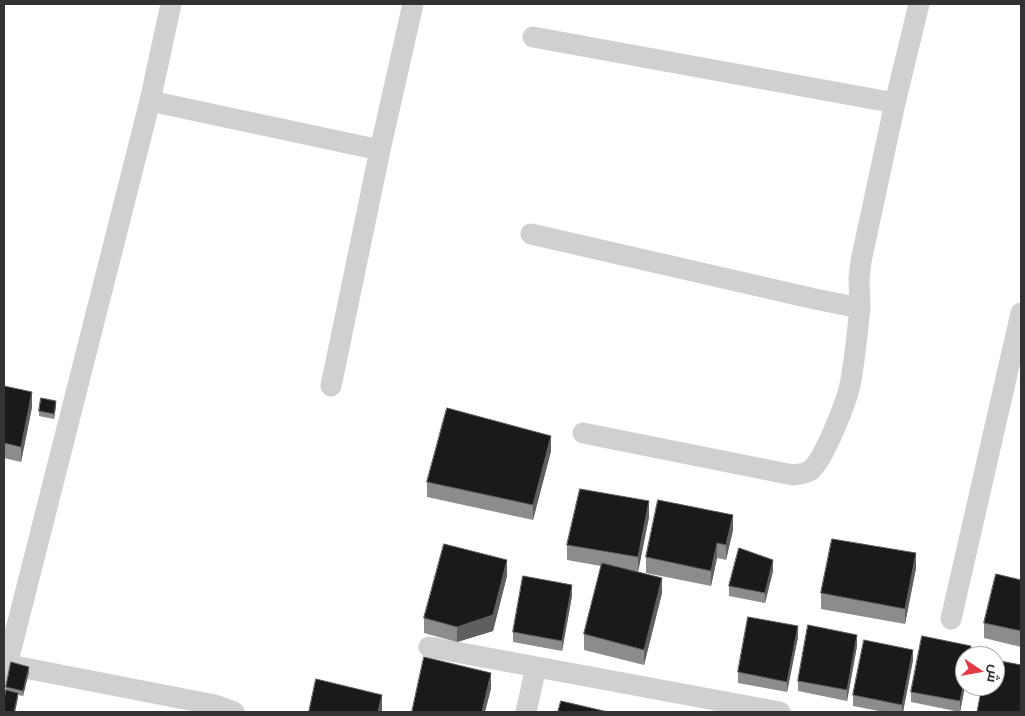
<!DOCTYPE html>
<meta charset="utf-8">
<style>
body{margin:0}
#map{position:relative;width:1025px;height:716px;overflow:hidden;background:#fff;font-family:Jost,Cairo,sans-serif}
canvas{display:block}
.frame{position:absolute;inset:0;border:5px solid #333;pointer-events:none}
.north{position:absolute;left:955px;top:646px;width:50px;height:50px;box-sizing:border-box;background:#fff;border:1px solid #adadad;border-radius:50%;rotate:102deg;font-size:14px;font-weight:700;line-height:20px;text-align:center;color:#333}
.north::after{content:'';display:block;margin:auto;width:18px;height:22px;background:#e63946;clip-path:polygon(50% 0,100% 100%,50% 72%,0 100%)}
</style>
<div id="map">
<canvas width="1025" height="716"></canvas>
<div class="frame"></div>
<div class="north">ش</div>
</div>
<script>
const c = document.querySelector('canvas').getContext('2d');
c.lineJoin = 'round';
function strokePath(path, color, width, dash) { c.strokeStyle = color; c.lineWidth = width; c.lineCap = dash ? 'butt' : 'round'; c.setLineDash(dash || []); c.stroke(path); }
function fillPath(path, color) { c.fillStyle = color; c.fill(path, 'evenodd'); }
strokePath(new Path2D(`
 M533,37l362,66
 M150,101l230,49 -49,236
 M380,150l33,-146
 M531,234l284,65 45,9 -1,-29 2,-18 34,-158 24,-99
 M583,433l210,42c6,-1 12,-1 18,-5 13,-11 35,-67 39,-85 5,-25 7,-51 10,-77
 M951,619l70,-306
 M429,647l351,65
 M4,664l211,41 19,7
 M4,683l3,-18 143,-564 21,-97
 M526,712l10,-45`), '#d0d0d0', 21);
fillPath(new Path2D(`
 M4,386l28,21 -11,55 -17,-4z
 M56,406l-2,13 -15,-3v-5z
 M551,451l-18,69 -106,-23v-15z
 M649,517l-11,55 24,21 -18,72 -60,-15v-16l17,-68 -34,-6v-15z
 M733,530l-7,30 -9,-2 -6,28 -65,-13v-16z
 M916,568l-11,56 -84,-15v-16z
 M773,571l-8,32 -36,-7v-10z
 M507,576l-14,55 -36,11 -33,-9v-15z
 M1021,580v67l-37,-9v-15z
 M572,596l-10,55 -49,-9v-10z
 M798,637l-11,55 -49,-9v-11z
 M857,646l-10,55 -49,-10v-10z
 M971,656l-11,56 -49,-10v-10z
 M913,660l-10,52h-19l-31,-6v-11z
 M29,672l-6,24 -5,-1 -3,17h-11l2,-25z`), '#8c8c8c');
fillPath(new Path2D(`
 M32,392v15l-11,55v-15z
 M56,401v5l-2,13v-5z
 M551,436v15l-18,69v-15z
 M649,501v16l-11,55v-15z
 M733,515v15l-7,30v-15z
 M717,543v15l-6,28v-15z
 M916,553v15l-11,56v-15z
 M507,560v16l-14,55 -36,11v-15z
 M773,560v11l-8,32v-10z
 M662,578v15l-18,72v-15z
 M572,585v11l-10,55v-10z
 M798,626v11l-11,55v-10z
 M857,635v11l-10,55v-11z
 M913,650v10l-10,52h-1v-7z
 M29,667v5l-6,24v-5z
 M491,673v16l-6,23h-3z
 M965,678v8l-5,26v-11z
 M18,693v5l-3,14h-1z
 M382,695v17h-4z`), '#5f5f5f');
const building = new Path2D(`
 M4,386l28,6 -11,55 -17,-4z
 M41,398l15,3 -2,13 -15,-3z
 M447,408l104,28 -18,69 -106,-23z
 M580,489l69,12 -11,56 -71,-12z
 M658,500l75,15 -7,30 -9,-2 -6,28 -65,-14z
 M832,539l84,14 -11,56 -84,-16z
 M444,544l63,16 -14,55 -36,12 -33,-9z
 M739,548l34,12 -8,33 -36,-7z
 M602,563l60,15 -18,72 -60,-16z
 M996,574l25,6v51l-37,-8z
 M523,576l49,9 -10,56 -49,-9z
 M748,617l50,9 -11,56 -49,-10z
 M808,625l49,10 -10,55 -49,-9z
 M922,636l49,10 -2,10h-4v22l-5,23 -49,-9z
 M864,640l49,10 -11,55 -49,-10z
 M424,657l67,16 -9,39h-70z
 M995,660l26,5v47h-44l5,-26h13z
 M11,662l18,5 -6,24 -17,-4z
 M316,679l66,16 -4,17h-69z
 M6,690l12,3 -4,19h-10v-12z
 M561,701l47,11h-50z`);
fillPath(building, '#1a1a1a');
strokePath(building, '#5f5f5f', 1);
</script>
